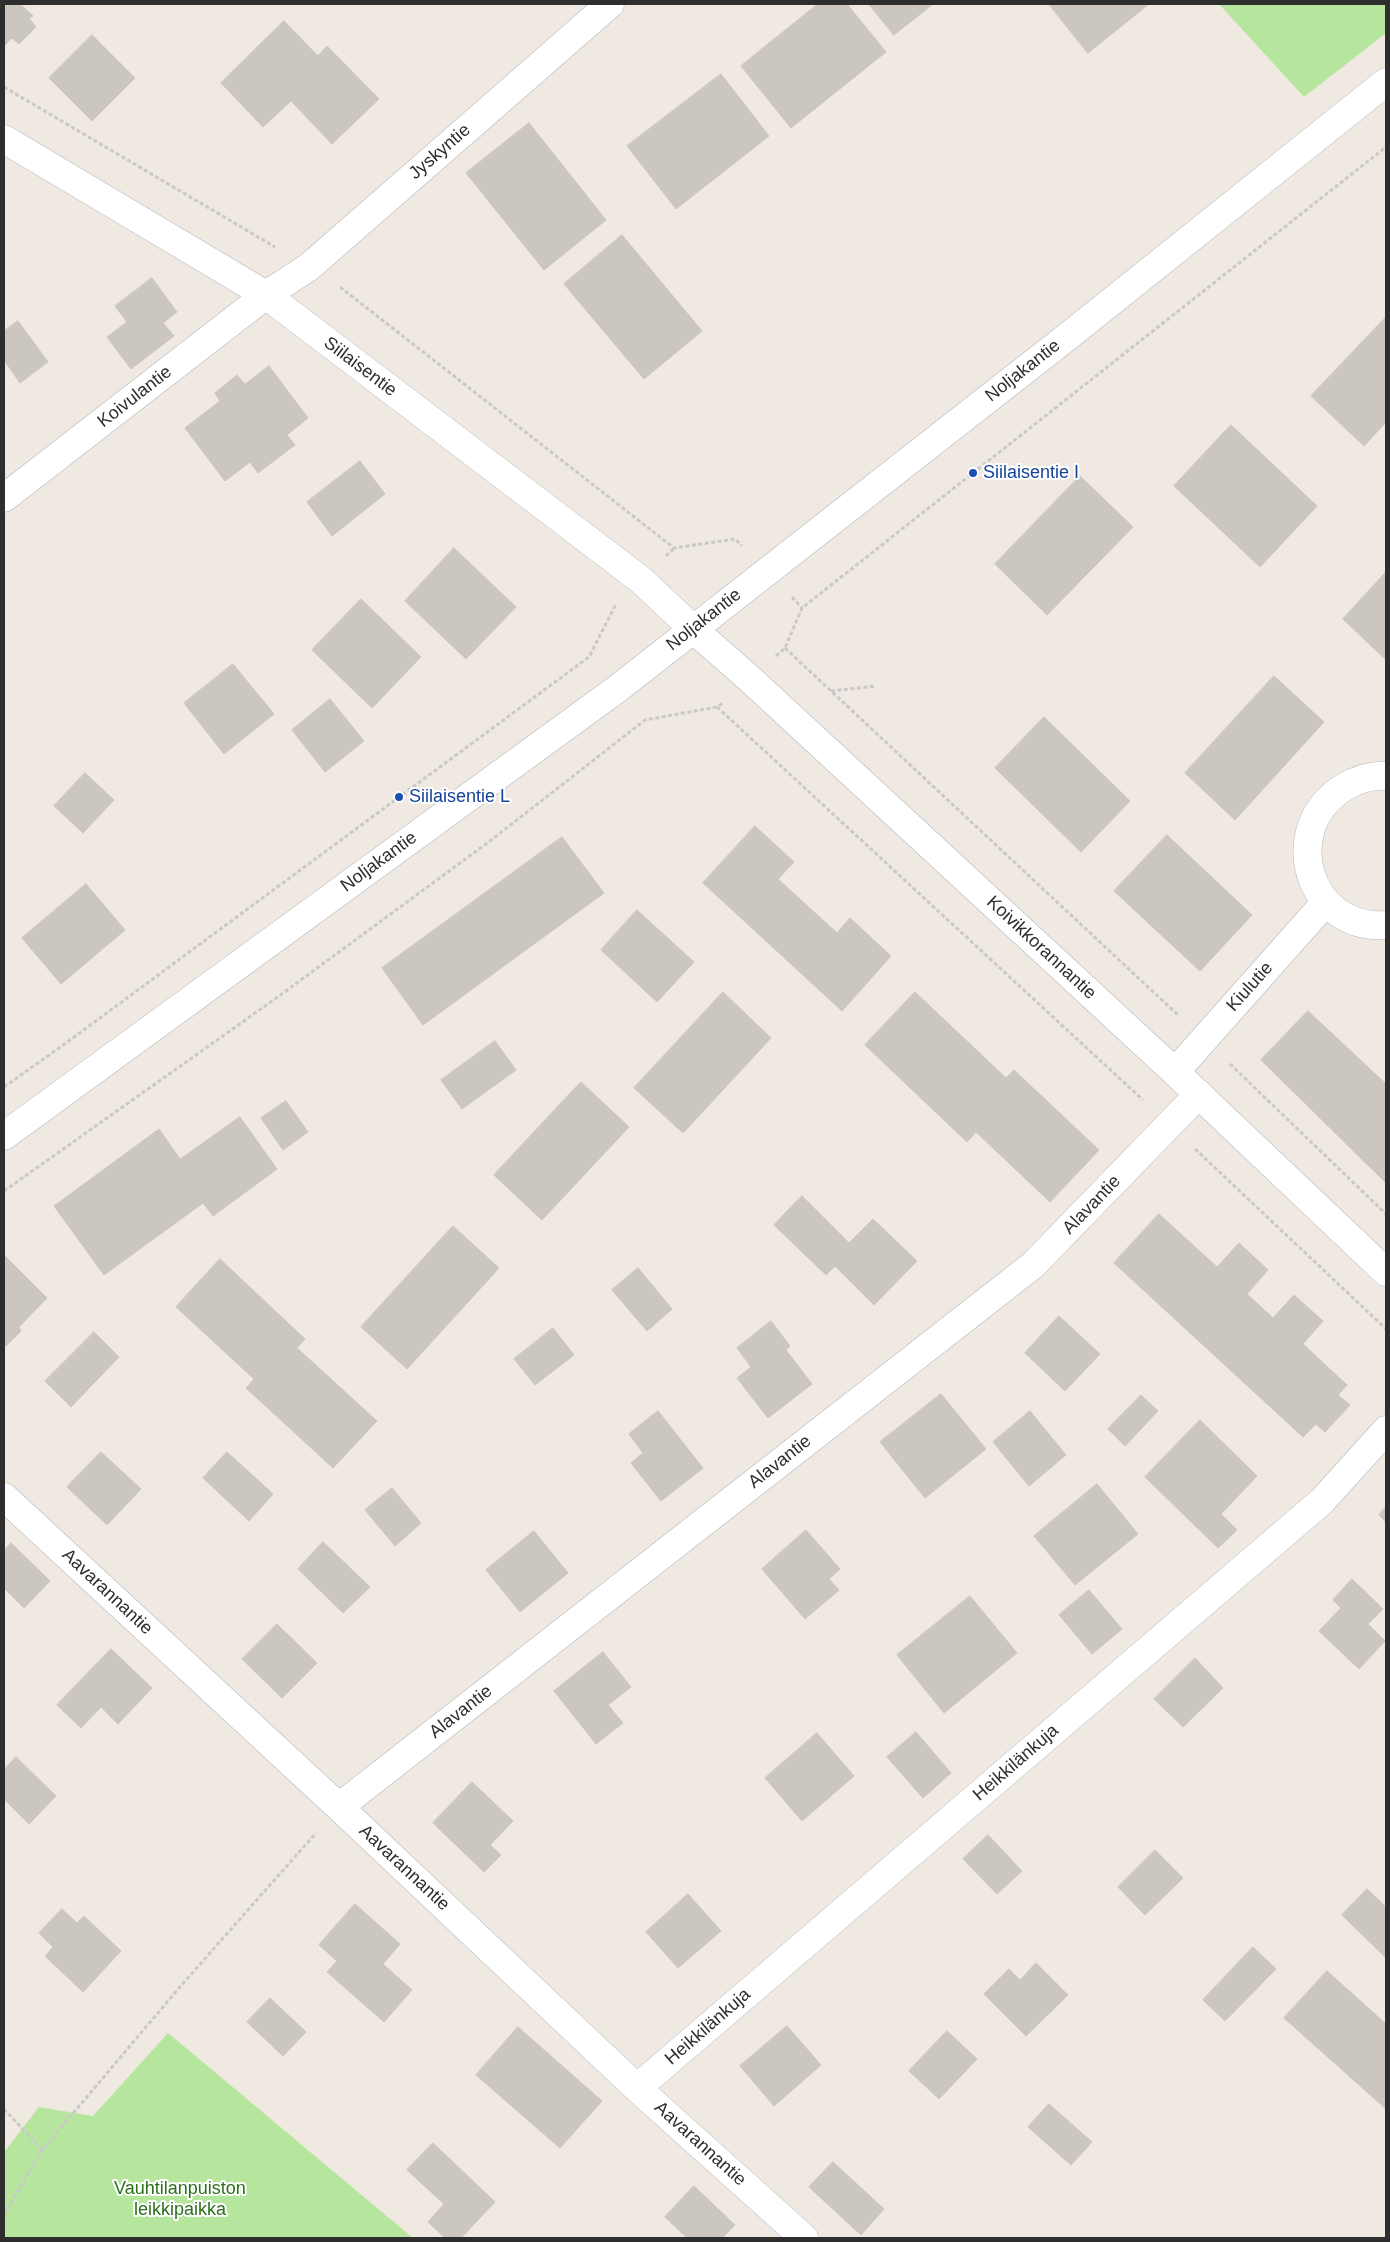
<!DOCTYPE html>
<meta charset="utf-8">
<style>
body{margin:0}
#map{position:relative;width:1390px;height:2242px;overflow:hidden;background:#efe9e1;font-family:Arial,sans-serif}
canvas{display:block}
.frame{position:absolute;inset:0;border:5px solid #2e2e2e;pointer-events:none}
</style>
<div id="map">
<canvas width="1390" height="2242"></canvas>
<div class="frame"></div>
</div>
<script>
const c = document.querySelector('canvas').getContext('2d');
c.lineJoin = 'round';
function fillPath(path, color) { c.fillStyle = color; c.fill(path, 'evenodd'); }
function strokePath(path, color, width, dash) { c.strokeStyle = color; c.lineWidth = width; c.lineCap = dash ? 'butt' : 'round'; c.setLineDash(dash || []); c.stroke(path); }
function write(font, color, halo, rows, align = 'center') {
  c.font = font + ' Arial,sans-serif'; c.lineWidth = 4; c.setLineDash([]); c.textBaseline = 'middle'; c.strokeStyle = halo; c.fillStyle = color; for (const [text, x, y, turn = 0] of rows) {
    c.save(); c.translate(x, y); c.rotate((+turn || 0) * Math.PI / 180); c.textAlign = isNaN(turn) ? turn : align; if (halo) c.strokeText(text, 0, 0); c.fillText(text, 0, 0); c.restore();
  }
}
fillPath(new Path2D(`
 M1219,4h167v29l-82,64z
 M168,2033l245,205h-409v-88l1,1 34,-44 54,9z`), '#b6e59e');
const building = new Path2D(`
 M4,4h16l13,12 -4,2 7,9 -17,17 -7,-6 -8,8z
 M818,4h29l39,48 -95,76 -50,-62z
 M869,4h64l-39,31z
 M1049,4h100l-61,49z
 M284,21l34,35 9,-10 52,53 -47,45 -41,-43 -28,26 -42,-44z
 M92,35l43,43 -43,43 -43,-43z
 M721,74l48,62 -93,73 -49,-63z
 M529,123l77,97 -62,50 -78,-97z
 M622,235l80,96 -58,48 -80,-95z
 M152,278l25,34 -14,11 11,13 -43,33 -24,-32 20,-15 -12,-16z
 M1386,317v105l-22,24 -53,-50z
 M18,321l30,41 -28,21 -16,-23v-29z
 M269,366l39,52 -21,17 8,10 -37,28 -8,-11 -25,19 -40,-53 35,-27 -5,-8 22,-18 8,9z
 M1231,425l86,81 -57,61 -86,-81z
 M360,461l25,33 -53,42 -25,-34z
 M1080,476l53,51 -86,88 -52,-51z
 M454,548l62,59 -50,52 -61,-58z
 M1386,572v88l-43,-41z
 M361,599l60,58 -49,51 -60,-58z
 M233,664l41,50 -50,40 -40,-51z
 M1274,676l50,46 -89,98 -50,-47z
 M330,699l34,42 -39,31 -33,-42z
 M1044,717l86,84 -49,51 -86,-84z
 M85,773l29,27 -31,33 -29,-27z
 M755,826l39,36 -16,17 59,54 13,-15 41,38 -49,55 -139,-128z
 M1167,835l85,80 -52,56 -86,-80z
 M562,837l42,56 -181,132 -41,-57z
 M86,884l39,46 -64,54 -39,-46z
 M637,910l57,52 -37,40 -56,-52z
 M723,992l48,46 -88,95 -49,-45z
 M915,992l91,86 8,-8 85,80 -49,52 -74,-70 -9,10 -102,-97z
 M1308,1011l78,73v99l-125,-123z
 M495,1041l21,29 -54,39 -21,-29z
 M581,1082l48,45 -87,93 -48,-45z
 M286,1101l22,31 -25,18 -22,-32z
 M240,1117l37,52 -64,47 -10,-13 -99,72 -50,-69 105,-77 21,30z
 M802,1196l47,47 24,-24 44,42 -43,44 -39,-39 -9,9 -52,-50z
 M1159,1214l58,53 22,-24 29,27 -21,24 26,24 21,-23 29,26 -20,23 44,41 -9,10 12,10 -25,27 -9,-8 -13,13 -189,-174z
 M453,1226l46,42 -92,101 -46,-42z
 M4,1255l43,43 -28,29 2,4 -15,15 -2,-2z
 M220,1259l85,80 -8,9 80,73 -44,47 -87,-80 8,-9 -78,-72z
 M638,1268l34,41 -25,22 -35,-41z
 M1059,1316l41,38 -35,37 -40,-38z
 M771,1321l19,25 -4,4 26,34 -44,34 -31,-40 14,-11 -14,-19z
 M553,1328l21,27 -39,30 -21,-26z
 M94,1332l25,25 -48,50 -26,-26z
 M941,1394l45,55 -61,49 -45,-56z
 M1141,1395l17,16 -33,35 -17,-17z
 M658,1411l45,57 -42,33 -30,-38 12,-10 -14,-19z
 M1030,1411l36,44 -37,31 -36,-44z
 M1200,1420l57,56 -36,38 16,16 -19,18 -73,-71z
 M101,1452l40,37 -34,36 -40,-38z
 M227,1452l46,42 -24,27 -46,-43z
 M1097,1484l41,50 -63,51 -41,-49z
 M392,1488l29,35 -26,23 -30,-36z
 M1386,1507v15l-7,-7z
 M806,1530l34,39 -11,10 10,11 -34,29 -43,-50z
 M534,1531l34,42 -48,39 -34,-42z
 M323,1542l47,45 -27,26 -45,-44z
 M11,1543l39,38 -26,27 -20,-20v-37z
 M1352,1579l31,30 -15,15 17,17 -26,28 -40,-38 22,-23 -8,-8z
 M1089,1590l33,39 -30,25 -33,-39z
 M970,1596l47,57 -73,60 -47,-58z
 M277,1624l40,39 -35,35 -40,-39z
 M111,1649l41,39 -34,36 -17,-17 -20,21 -24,-23z
 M603,1652l28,35 -23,18 15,18 -27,21 -42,-53z
 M1195,1658l28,30 -40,39 -29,-28z
 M916,1732l35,41 -28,25 -36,-41z
 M817,1733l37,43 -52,45 -37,-43z
 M16,1757l40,39 -27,28 -25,-25v-29z
 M472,1782l41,39 -23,24 11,10 -17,17 -51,-49z
 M988,1835l34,36 -25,23 -34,-35z
 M1155,1850l28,28 -38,37 -27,-28z
 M1367,1889l19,18v51l-44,-43z
 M688,1894l33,37 -43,37 -32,-36z
 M355,1904l45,40 -17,20 29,26 -28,32 -57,-50 10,-11 -18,-16z
 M62,1909l15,14 7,-7 37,35 -38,41 -38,-36 8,-9 -14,-14z
 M1253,1947l23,22 -51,52 -22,-21z
 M1036,1963l32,32 -42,41 -42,-42 25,-25 11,11z
 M1327,1971l59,53v85l-102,-91z
 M270,1998l36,34 -23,24 -36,-34z
 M787,2026l34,39 -47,41 -34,-40z
 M518,2027l84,74 -42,47 -84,-73z
 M947,2031l30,28 -38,40 -30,-28z
 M1049,2104l43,38 -21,23 -43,-38z
 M433,2143l62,59 -34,36h-16l-17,-16 16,-18 -37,-34z
 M833,2162l51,47 -23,26 -52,-48z
 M694,2186l41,39 -13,13h-35l-22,-21z`);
fillPath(building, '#cbc7bf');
strokePath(building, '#cbc5ba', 1);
const minor = new Path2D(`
 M4,139l262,156 375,285 52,49
 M4,498l262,-203 43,-28 301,-263
 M1386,776c-15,-1 -30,4 -43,12 -65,41 -35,143 43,137
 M1175,1072l150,-169
 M4,1497l335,310 298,281 167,150
 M339,1807l694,-542 166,-171
 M637,2088l685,-587 64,-71`);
const tertiary = new Path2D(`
 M693,629l58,51 424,392 211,200`);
const secondary = new Path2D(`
 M4,1136l613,-447 450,-352 319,-255`);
strokePath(minor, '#b4b7c1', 29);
strokePath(tertiary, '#b4b7c1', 29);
strokePath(secondary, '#b4b7c1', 29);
strokePath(new Path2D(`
 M4,87l271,160
 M340,287l334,261 61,-9 7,7
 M666,556l8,-8
 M792,597l10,11
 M785,648l393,367
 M776,656l9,-8 17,-40 584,-461
 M831,691l45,-5
 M717,707l426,393
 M1230,1064l156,150
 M4,1087l62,-44 523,-386 27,-53
 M1195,1149l191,180
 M4,1191l271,-192 215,-158 155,-121 72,-13 6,-4
 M4,2109l38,41
 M4,2215l38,-65 137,-162 137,-155`), '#c9c9c9', 3, [4, 2.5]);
strokePath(minor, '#fff', 28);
strokePath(tertiary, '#fff', 28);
strokePath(secondary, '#fff', 28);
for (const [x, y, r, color] of [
 [973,473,5,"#1a4fb4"],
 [399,797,5,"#1a4fb4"]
]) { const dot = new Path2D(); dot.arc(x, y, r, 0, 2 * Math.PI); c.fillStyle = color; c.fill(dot); strokePath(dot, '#fff', 2); }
write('18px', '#2e2e2e', '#fff', [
 ["Jyskyntie",440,152,-41],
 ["Siilaisentie",360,367,37],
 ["Noljakantie",1023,371,-38],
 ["Koivulantie",135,397,-38],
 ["Noljakantie",704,620,-38],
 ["Noljakantie",379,862,-36],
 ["Koivikkorannantie",1041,948,43],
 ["Kiulutie",1250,987,-48],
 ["Alavantie",1092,1205,-46],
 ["Alavantie",780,1462,-38],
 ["Aavarannantie",107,1592,43],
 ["Alavantie",461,1712,-38],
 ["Heikkilänkuja",1016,1763,-41],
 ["Aavarannantie",404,1868,43],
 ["Heikkilänkuja",708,2027,-41],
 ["Aavarannantie",700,2144,42]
]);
write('18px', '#164399', '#fff', [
 ["Siilaisentie I",983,473],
 ["Siilaisentie L",409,797]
], 'left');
write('18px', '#2c6e1b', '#fff', [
 ["Vauhtilanpuiston",180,2189],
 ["leikkipaikka",180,2210]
]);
</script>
